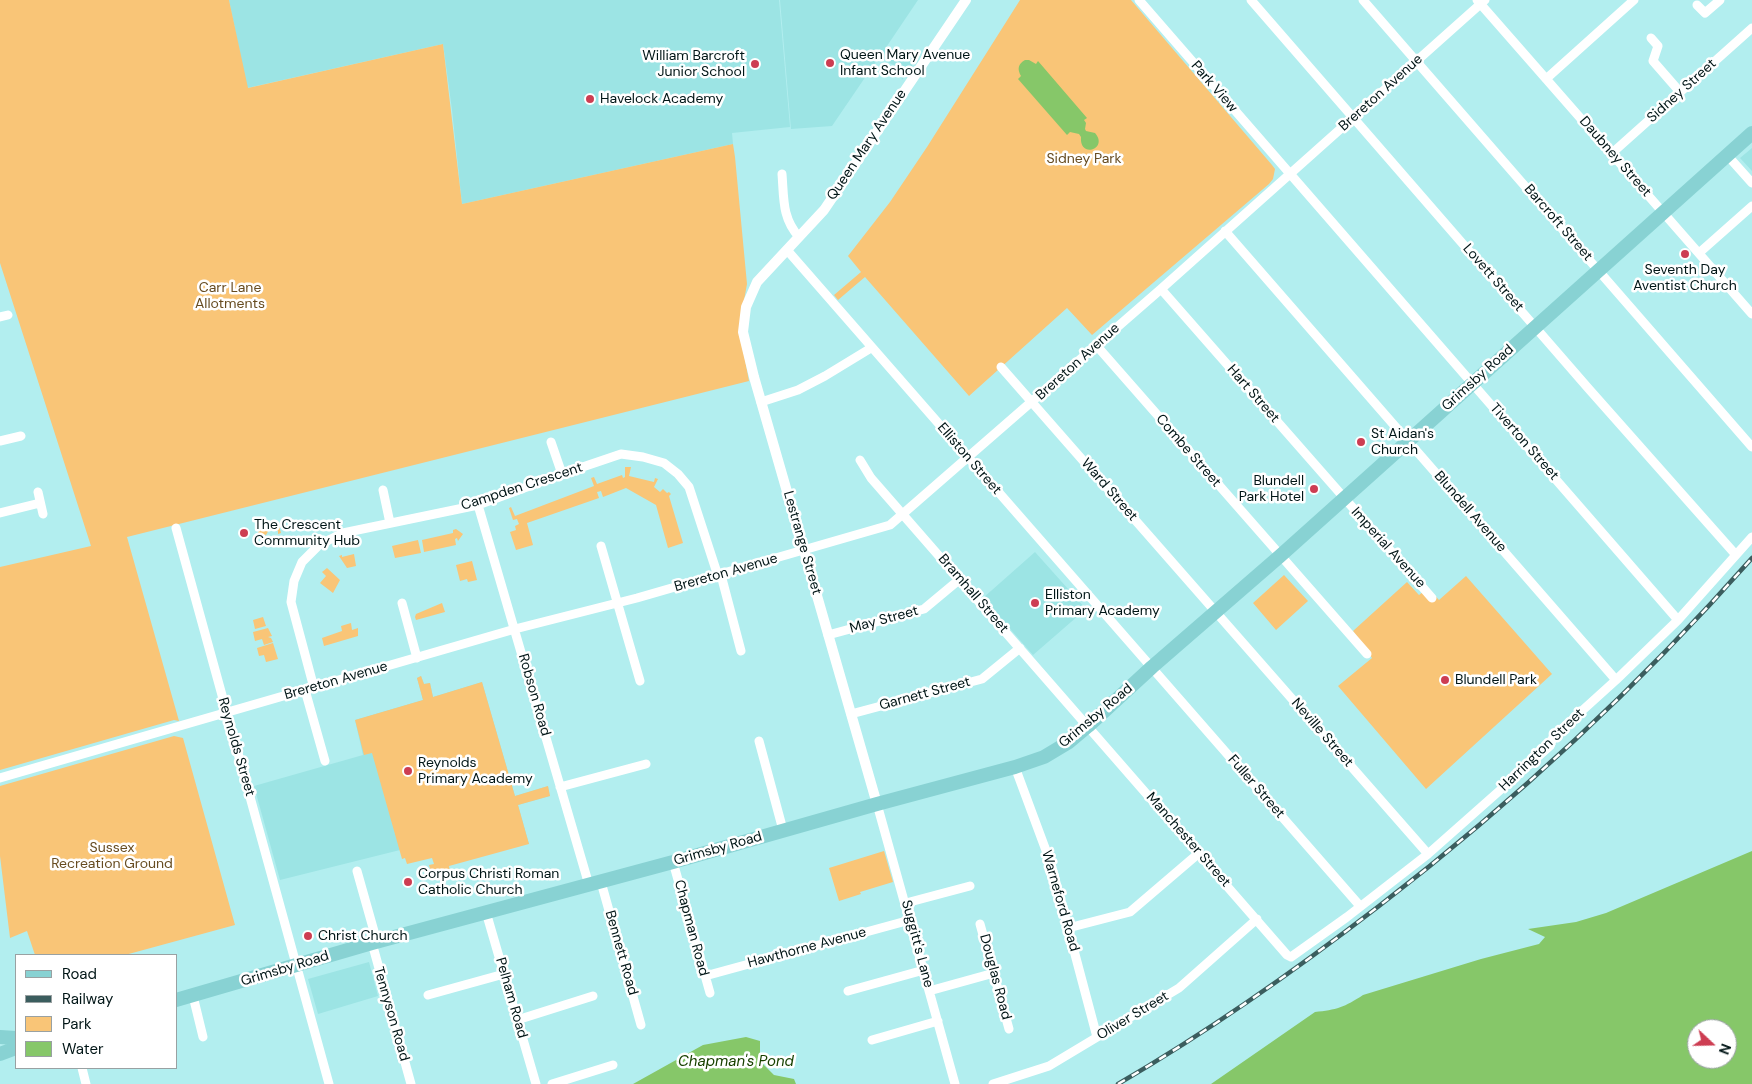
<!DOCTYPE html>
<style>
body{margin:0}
#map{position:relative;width:1752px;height:1084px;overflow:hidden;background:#b2eeef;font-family:"DM Sans",sans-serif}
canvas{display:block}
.legend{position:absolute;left:15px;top:954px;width:162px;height:115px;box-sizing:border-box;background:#fff;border:1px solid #99a1a2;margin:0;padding:6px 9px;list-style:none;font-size:15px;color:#001516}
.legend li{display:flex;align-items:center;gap:10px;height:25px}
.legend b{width:25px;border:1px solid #99a1a2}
.north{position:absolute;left:1687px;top:1019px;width:50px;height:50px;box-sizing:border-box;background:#fff;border:1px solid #99a1a2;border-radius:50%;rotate:111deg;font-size:14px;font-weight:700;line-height:20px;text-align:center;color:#001516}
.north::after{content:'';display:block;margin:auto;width:18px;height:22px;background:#cd3d52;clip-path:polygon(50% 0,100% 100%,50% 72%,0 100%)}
</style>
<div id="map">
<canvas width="1752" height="1084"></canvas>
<ul class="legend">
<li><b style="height:6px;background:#88d2d3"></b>Road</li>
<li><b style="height:6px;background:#3b5d5e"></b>Railway</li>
<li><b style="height:14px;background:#f9c577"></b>Park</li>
<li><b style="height:14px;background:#86c769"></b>Water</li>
</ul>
<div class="north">N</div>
</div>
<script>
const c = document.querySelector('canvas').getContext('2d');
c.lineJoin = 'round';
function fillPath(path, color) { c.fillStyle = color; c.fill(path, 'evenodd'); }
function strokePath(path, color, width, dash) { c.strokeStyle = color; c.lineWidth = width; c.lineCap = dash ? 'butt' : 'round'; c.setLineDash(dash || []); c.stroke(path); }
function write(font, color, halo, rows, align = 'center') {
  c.font = font + ' "DM Sans",sans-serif'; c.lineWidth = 5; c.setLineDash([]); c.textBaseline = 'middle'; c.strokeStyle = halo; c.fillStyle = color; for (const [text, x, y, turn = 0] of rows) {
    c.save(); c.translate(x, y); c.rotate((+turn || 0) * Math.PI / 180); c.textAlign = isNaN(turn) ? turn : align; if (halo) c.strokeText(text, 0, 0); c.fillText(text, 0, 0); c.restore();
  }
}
fillPath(new Path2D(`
 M229,0h550l11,127 -58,6 1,11 -271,60 -10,-94 -9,-66 -196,44z
 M780,0h138l-31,46 20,11 12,-1 -17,24 -2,-11 -21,-12 -47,69 -41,3z
 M1752,148v23l-12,-13z
 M1035,552l51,57 -53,46 -50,-57z
 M421,676l3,8 6,-1 3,14 49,-15 33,114 33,-10 2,10 -32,9 11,39 -93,-3 -156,39 -26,-94 109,-31 -8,-35 68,-20 -6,-22z
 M369,962l9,34 -60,18 -10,-35z`), '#9ce4e4');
fillPath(new Path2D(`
 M0,0h229l19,88 195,-44 19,160 271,-60 2,13 12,127 -8,44 10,53 -622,156 52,184 -5,-1 -174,50v-203l91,-21 -91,-283z
 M1020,0h111l141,165 3,4 -2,10 -4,5 -177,151 -25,-27 -98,88 -104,-119 -27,23 -4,-5 27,-23 -13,-16 42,-54 37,-55z
 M625,467h6l-2,9 25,6 1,-4 3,1 -4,8 6,5 3,-3 4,4 2,-1 2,2 -2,2 14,47 -15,5 -12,-43 -30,-17 -23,9 -2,-6 -4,1 2,6 -72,25 6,22 -17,5 -6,-18 6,-2 -1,-4 4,-2 -2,-5 -4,1 -4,-12 2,-1 4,9 79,-30 -3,-8 3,-1 3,7 25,-9 1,3 2,-1z
 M278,522l3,11 -3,1v-3l-8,-3 -4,7 -8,-2 3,-7z
 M456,529l7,5 -5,7 -1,-3 -2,1 1,6 -32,7 -2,-12 31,-7v-3z
 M418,540l3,13 -26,5 -3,-12z
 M354,554l2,12 -9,2 -8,-12 3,-1v2z
 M472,561l5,19 -9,2 -1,-3 -7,2 -4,-16z
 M327,568l13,12 -7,13 -13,-10 6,-7 -4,-4z
 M1284,575l24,26 -32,29 -23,-27z
 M1466,576l86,98 -126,115 -88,-103 34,-28 -19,-27 54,-49 12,13 9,-7 11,12z
 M442,603l3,9 -29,8 -1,-3 1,-3z
 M263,617l3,9 -11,3 -2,-9z
 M351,623l1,7 6,-2v8l-34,10 -2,-8 20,-7 -1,-5z
 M268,628l4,8 -4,1 3,1 2,4 -9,3 -2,-6 -7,2 -2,-9z
 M273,643l5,16 -12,3 -2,-7 -5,1 -2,-8z
 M421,676l3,8 6,-1 3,14 49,-15 33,114 33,-10 2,10 -32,9 11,39 -80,22 1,7 -14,4 -1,-3 -3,1 -3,-10 5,-1 -2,-6 -25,6 -2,-6 -3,1 -30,-106 -8,2 -9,-35 68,-20 -6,-22z
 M174,736l9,2 52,187 -110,30h-90l-8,-24 -17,7 -10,-82v-70z
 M884,851l9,31 -33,10 1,2 -22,7 -10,-33z`), '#f9c577');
fillPath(new Path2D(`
 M1025,60h4l7,4 2,-3 49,57 -3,2 2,3 -1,6 1,2 9,2c14,16 -16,26 -14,4l-2,-3 -9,-2 -3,3 -49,-56 3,-3c-4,-7 -3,-12 4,-16z
 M1752,851v233h-541l104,-72c21,-2 30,-5 48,-17l118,-36 58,-15 6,-7 -17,-8 48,-7 30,-9zM1697,1029h30v30h-30z
 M746,1037l14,4v20l14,14 20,4 2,5h-163l70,-39z`), '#86c769');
strokePath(new Path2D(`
 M1139,0l539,620
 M1251,0l337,388 148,167
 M1363,0l389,447
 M1477,0l275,314
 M1697,5l8,8 15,-13
 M1651,38l7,8 -5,15 27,31
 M1546,79l88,-79
 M1611,154l141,-126
 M1727,155l25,28
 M782,174c2,25 0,44 17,63
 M1225,231l391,449
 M787,250l573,656
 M1699,253l53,-47
 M1161,289l271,309
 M0,317l8,-2
 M1096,345l271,309
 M1001,367l427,487
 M761,402l37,-12 27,-14 46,-28
 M0,441l21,-5
 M551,442l11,32
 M860,460l11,18 416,477 4,2 56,-40 81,-63 122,-108 3,-9 63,-57 62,-60 74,-83
 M383,490l7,33
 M38,492l5,22
 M478,505l111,380
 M0,513l40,-10
 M176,528l153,556
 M601,546l39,135
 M721,575l20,76
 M402,603l15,55
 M828,635l96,-26 36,-30
 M314,688l-23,-86 3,-21 8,-19 17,-17 24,-12 135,-28 84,-31 59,-20 22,3 21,6 14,11 11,13 29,89
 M305,690l20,71
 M851,714l131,-35 38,-31
 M759,741l24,89
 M1015,767l36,97 46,173
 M0,778l515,-149 122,-31 253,-73 271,-236 324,-289
 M560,787l86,-23
 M877,804l78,280
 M673,862l37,131
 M357,871l20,71
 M601,882l40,143
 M906,903l64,-17
 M486,912l50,172
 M980,924l29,105
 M1068,928l62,-16 69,-59
 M372,943l39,141
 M705,976l205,-56
 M848,991l76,-21
 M929,991l65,-18
 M428,995l76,-21
 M193,996l10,41
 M517,1020l76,-24
 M872,1040l66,-19
 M82,1068l4,16
 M552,1084l61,-19
 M993,1084l56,-18 130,-78 78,-69`), '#fff', 9);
strokePath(new Path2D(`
 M877,804l-123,-427 -11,-45 3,-25 11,-25 67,-72 142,-210`), '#fff', 10);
strokePath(new Path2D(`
 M176,1000l196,-57 301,-81 204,-58 138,-37 29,-10 25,-15 19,-16 64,-59 128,-111 472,-423
 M0,1037l16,1
 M0,1054l16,-6`), '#88d2d3', 14);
const rail = new Path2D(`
 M1118,1084c91,-53 178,-114 261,-178 135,-104 260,-220 373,-348`);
strokePath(rail, '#3b5d5e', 4.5);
strokePath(rail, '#fff', 2.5, [8]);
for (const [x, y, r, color] of [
 [830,63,5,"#cd3d52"],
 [755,64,5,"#cd3d52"],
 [590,99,5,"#cd3d52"],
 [1685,254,5,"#cd3d52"],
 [1361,442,5,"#cd3d52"],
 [1314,489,5,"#cd3d52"],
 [244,533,5,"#cd3d52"],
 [1035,603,5,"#cd3d52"],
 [1445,680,5,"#cd3d52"],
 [408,771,5,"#cd3d52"],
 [408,882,5,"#cd3d52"],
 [308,936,5,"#cd3d52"]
]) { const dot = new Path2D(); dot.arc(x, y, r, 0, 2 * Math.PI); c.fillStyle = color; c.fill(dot); strokePath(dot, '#fff', 2); }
write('14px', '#001516', '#fff', [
 ["Queen Mary Avenue",840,55],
 ["Infant School",840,71],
 ["William Barcroft",745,56,"right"],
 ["Junior School",745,72,"right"],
 ["Havelock Academy",600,99],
 ["Seventh Day",1685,270,"center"],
 ["Aventist Church",1685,286,"center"],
 ["St Aidan's",1371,434],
 ["Church",1371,450],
 ["Blundell",1304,481,"right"],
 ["Park Hotel",1304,497,"right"],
 ["The Crescent",254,525],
 ["Community Hub",254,541],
 ["Elliston",1045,595],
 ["Primary Academy",1045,611],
 ["Blundell Park",1455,680],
 ["Reynolds",418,763],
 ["Primary Academy",418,779],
 ["Corpus Christi Roman",418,874],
 ["Catholic Church",418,890],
 ["Christ Church",318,936]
], 'left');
write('14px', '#001516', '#fff', [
 ["Park View",1214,87,49],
 ["Sidney Street",1682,91,-42],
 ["Brereton Avenue",1381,93,-42],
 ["Queen Mary Avenue",867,145,-56],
 ["Daubney Street",1615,157,49],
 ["Barcroft Street",1558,223,49],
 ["Lovett Street",1493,278,49],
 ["Brereton Avenue",1078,362,-42],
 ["Grimsby Road",1478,378,-42],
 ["Hart Street",1253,394,49],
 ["Tiverton Street",1524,442,49],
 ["Combe Street",1188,451,49],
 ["Elliston Street",969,459,49],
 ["Campden Crescent",522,487,-18],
 ["Ward Street",1109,490,49],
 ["Blundell Avenue",1470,512,49],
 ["Lestrange Street",802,543,74],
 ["Imperial Avenue",1388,548,48],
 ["Brereton Avenue",726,573,-16],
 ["Bramhall Street",973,594,49],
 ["May Street",884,620,-15],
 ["Brereton Avenue",336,681,-16],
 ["Garnett Street",925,694,-15],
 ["Robson Road",534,695,74],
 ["Grimsby Road",1096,716,-40],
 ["Neville Street",1322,733,49],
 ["Reynolds Street",236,747,74],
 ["Harrington Street",1542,750,-44],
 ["Fuller Street",1256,787,49],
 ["Manchester Street",1188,840,49],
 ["Grimsby Road",718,849,-16],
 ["Warneford Road",1060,901,74],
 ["Chapman Road",691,928,75],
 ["Suggitt's Lane",917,944,75],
 ["Hawthorne Avenue",807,948,-15],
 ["Bennett Road",621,953,74],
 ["Grimsby Road",285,969,-17],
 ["Douglas Road",995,977,75],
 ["Pelham Road",511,998,74],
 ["Tennyson Road",391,1014,74],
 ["Oliver Street",1133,1016,-31]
]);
write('14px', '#674c21', '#fff', [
 ["Sidney Park",1084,159],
 ["Carr Lane",230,288],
 ["Allotments",230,304],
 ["Sussex",112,848],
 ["Recreation Ground",112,864]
]);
write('italic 15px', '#184100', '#fff', [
 ["Chapman's Pond",736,1062]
]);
</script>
